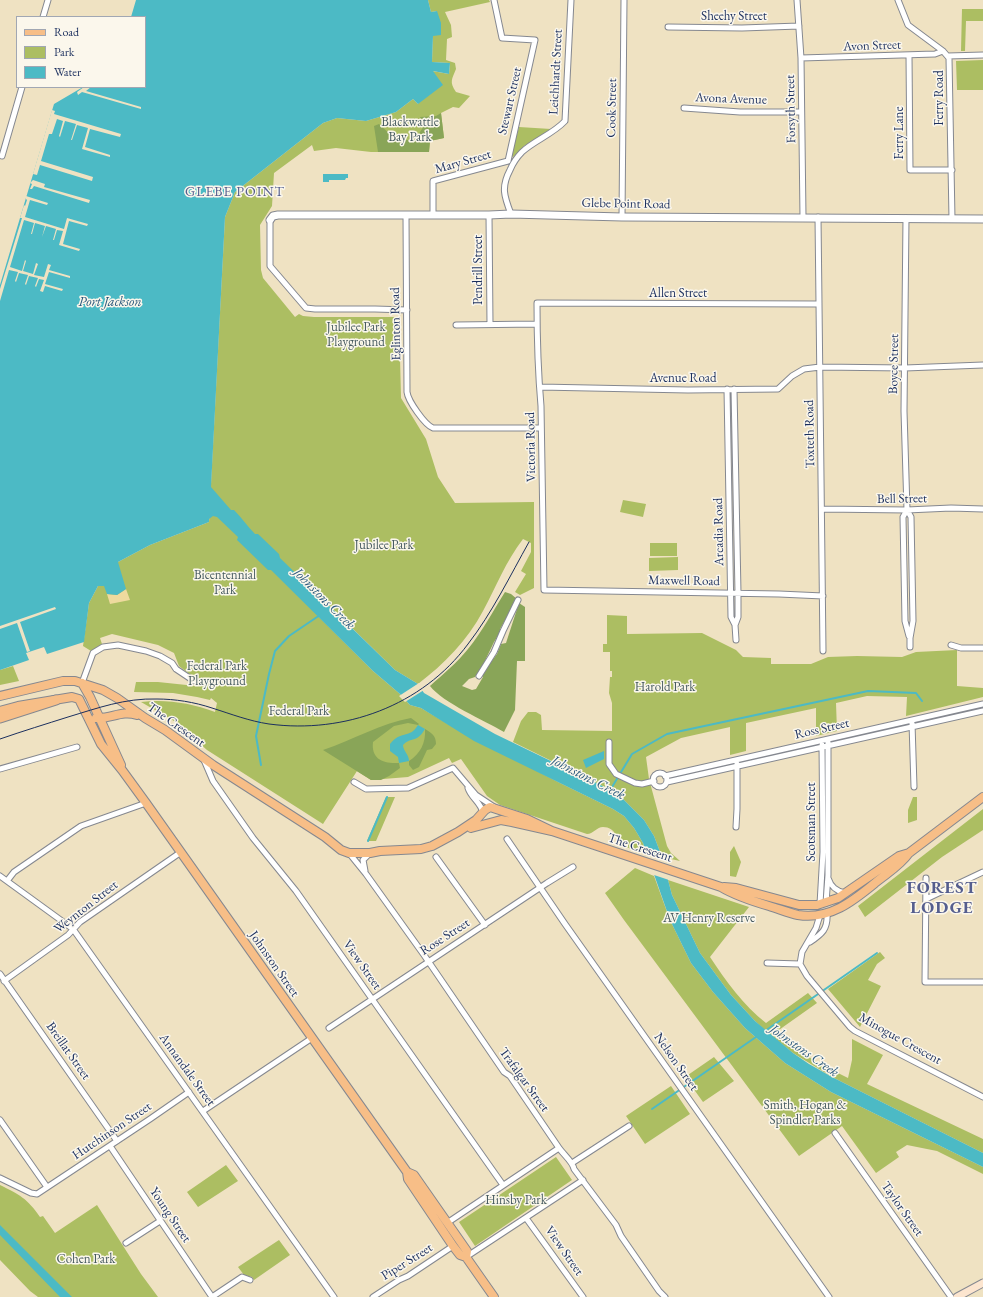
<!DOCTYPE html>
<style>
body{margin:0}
#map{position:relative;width:983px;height:1297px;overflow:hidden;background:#efe2c2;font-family:"EB Garamond",serif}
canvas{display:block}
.legend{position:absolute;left:16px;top:16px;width:130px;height:72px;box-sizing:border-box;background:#fbf7ec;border:1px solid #a1a7b3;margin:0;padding:5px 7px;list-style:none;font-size:12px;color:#1b2f5e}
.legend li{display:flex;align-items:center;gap:8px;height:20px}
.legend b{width:20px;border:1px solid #a1a7b3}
</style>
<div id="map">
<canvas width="983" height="1297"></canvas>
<ul class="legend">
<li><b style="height:5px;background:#f7be87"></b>Road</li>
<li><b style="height:11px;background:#acbe62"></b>Park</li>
<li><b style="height:11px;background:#4cbac5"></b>Water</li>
</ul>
</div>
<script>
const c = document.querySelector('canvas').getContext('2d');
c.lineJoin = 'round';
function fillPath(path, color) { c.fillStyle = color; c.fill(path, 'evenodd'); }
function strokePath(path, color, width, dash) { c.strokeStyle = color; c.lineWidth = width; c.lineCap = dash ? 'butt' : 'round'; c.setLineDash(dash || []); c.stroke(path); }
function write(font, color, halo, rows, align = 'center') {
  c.font = font + ' "EB Garamond",serif'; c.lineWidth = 3; c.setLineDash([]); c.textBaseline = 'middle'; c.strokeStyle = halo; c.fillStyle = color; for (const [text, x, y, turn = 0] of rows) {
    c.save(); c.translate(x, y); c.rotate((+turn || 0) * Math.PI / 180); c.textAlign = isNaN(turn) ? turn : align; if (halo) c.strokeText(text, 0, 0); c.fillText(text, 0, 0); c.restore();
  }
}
fillPath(new Path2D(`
 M428,0h61l1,2 -45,10 6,13 1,12 -5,2 -1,21 9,3 1,6c-4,10 -7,13 0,23l14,4 -11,12 -6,-1 -12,6 3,25 -14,3 -1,11h-58l-35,-4 -22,3 -2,-6 -38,28 -2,33 -12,19 1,45 2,8 32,39 4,-3 4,2 11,1h85l2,81 25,41 12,38 17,26 79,-1v86l-14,7 -5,-3 11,-18 -5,-3 10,-19v-9l-8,-4c-17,22 -27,48 -40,72 -16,30 -39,53 -65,73l-23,-14 -95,-93 19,40 54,54 27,23 10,11 11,3 39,23 98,51 55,27 11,7 10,12 9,15 4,11c-6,-2 -19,-5 -24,-9 -7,-6 -7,-18 -20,-18 -6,0 -10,7 -16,7l-87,-29 -13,-9 -26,-37 -9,4 -3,-5 -41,19 -37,3 -14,-9 -34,53 -116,-74 -33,-29 -33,-19c25,-3 50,1 74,10l2,-9 -6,-5 -1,2 -13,-3 -24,-4 -39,-1 2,-10h22l38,4 2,-3 -5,-6 -14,-11 -5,-13 -16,-8 -46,-11 -12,4 2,6 -11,7 -8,-5 6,-43 9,-17h5l15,-24 32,-17 59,-23 16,-305 10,-25 88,-69 14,-5 29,3 30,-9 17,-13 5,5 14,-33 17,3 1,-11 -18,-1 1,-27 4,-24 -6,1z
 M962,9h21v12h-17l-1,30h-4z
 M983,60v30h-26l-1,-29z
 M519,127l32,2 -27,17 -11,11 -2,-1z
 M623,500l23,4 -3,13 -23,-5z
 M650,543h27v13h-27z
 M678,557v13l-29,1v-13z
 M607,615l20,1v18l75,-1 34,17 7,7 28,1v6h40l17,-7 29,-1 45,1 14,-5 41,-2v36l26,2v9l-77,19 1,-19 -40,-1 -31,7 1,28 -21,5v-28l-70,15v28l-16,4v-28l-49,11 -35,19 3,22 18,67 4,7 9,8 -18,-4 -8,-21 -10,-16 -27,-27 -104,-51 8,-21 7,-9h8l5,3 1,15 70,1v-28l-3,-10 1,-16h2v-6h-2v-19h-7v-8h4z
 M13,666l6,15 -19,4v-15z
 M386,797h9l-19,44h-9z
 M913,797h4v23l-9,3v-13z
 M983,809v21l-41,27 -77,60 -7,-11z
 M734,846l7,16 -5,15 -6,-1v-24z
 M635,868l19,8 16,44 21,43 22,29 32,36 40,35 46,29 152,75v7l-46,-23 -30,-6 -11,7 3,5 -23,16 -34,-47 -43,30 -175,-236 -19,-27z
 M668,880l81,27 -39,50c16,24 33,48 56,66l42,-30 9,10 -41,29 40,30 32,16 4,-18v-21l31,16 -16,29 116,55v14l-151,-76 -39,-24 -24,-19 -14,-13 -24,-26 -31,-42 -28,-58z
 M880,952l5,6 -8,6 -9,16 13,6 -21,41 -32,-38z
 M714,1057l20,24 -31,21 -18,-25z
 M671,1086l19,28 -45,30 -19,-28z
 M556,1157l16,23 -97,66 -16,-24z
 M226,1165l12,16 -40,26 -11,-15z
 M0,1185c20,10 27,13 40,32l3,-1 12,17 42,-28 44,69 17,23h-120l-8,-6 -30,-31z
 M279,1240l11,15 -36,25 -2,-3 -8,-2 -6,-8z`), '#acbe62');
fillPath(new Path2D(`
 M441,113l3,25 -14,3 -1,11h-51l-4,-26 5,-2 15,14 20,3 10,-15 -4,-9 16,-1z
 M505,592l6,2 6,5 -17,30 1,2 -7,11 -12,25 -7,10 -6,2 -7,7 10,4 4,-1 7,-12 -2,-2 16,-21 4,-10 5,-1 13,-40 6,4v54h-8l-2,49 -11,22c-20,-12 -61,-29 -74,-46 13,-12 27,-23 38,-37 14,-17 25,-38 37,-57z
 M411,718l8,6 -1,1 -10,-2 -14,3 -21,16c-2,17 10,22 26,21l1,5 -11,8 -8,4h-10l-48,-30c30,-10 58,-27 88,-32z
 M425,729c7,4 11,7 11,15l-4,5 -5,1 -8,17 -6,3 -4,-5v-4c11,-7 17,-18 16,-32z`), '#89a558');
fillPath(new Path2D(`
 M126,589l4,11 -20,4 -3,-10 10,1z`), '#eeda9e');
fillPath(new Path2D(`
 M136,0h292l3,12 6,-1 4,12v12l-8,1 -1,26 18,1 -1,11 -16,-3 10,14 -25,19 -5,-5 -17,13 -30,9 -29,-3 -14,5 -88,69 -10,25 -14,270 20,23h3c8,8 13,16 21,24h3l21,20 1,4 115,112 23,14 6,9 71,41 122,59 27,27 10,16 8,21 10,38 28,58 31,42 24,26 38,32 16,11 23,13 151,76v14l-152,-75 -46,-29 -40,-35 -32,-36 -22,-29 -21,-43 -27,-77 -9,-15 -10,-12 -11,-7 -139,-68 -53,-33 -11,-3 -10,-11 -27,-23 -102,-101h-3l-31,-30 1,-3 -21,-20 -4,-1 -4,3v3l-59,23 -32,17 8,27 -9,6 -10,-1 -3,-8h-6l-9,17 -5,39 -37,12 -3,-7 -18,6 3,7 -29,10v-385l54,-181 29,-17h62v-70h-14z
 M323,174h25v4h-2l-1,2h-16v2h-6z
 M418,725l7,4c-9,15 -13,7 -22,16 0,6 6,9 6,16l-10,2 -1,-6 -8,-6v-7c11,-14 20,-5 28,-19z
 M604,751v8l-18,9 -3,-8z
 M0,1225l72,72h-12l-60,-62z`), '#4cbac5');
fillPath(new Path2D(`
 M84,87h7l-5,4 55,16v2l-59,-17 -4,3 -1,-3z
 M52,110l3,1 -1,3 67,20 -1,3 -30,-8 -5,18 25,8v2l-28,-8 6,-21 -11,-3 -5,15h-1l5,-16 -11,-3 -5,16 -1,-1 4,-15 -6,-2 -5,15h-3l-8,27 52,16 -1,4 -52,-16 -3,10 -4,-1z
 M33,180l12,4 -1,3 46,13 -1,3 -55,-17 -2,3h-2l2,-5 -2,-1z
 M26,196l22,7 -1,2 -17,-5 -5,17 39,12 3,-11 21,6 -1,2 -18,-5 -6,23 17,5 -1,2 -20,-6 4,-14 -6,-1 -3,10h-1l3,-11 -10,-3 -4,11 3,-11 -10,-3 -3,11h-1l3,-11 -10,-3 -14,47 12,4 3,-11 1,1 -3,10 10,3 3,-11 2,1 -4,11 10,2 4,-13 3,1 -2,5 21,6v2l-21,-6 -4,12 18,5 -1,2 -17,-5 -2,6 -3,-1 4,-11 -5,-1 -3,8 -1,-1 3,-8 -9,-2 -3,9 -1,-1 3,-9 -9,-2 -3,9 -1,-1 3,-9 -9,-2 -9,31v-12l22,-71h-2l4,-13 1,1 2,-6 -1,-1z
 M55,607l1,2 -36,13 10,29 -3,1 -10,-29 -17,6v-3z
 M419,683l5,7 -19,12 -6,-6z
 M645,853l19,6 5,21 -18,-6z`), '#efe2c2');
strokePath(new Path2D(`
 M261,765l-5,-29 13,-62 6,-23 14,-15 31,-21
 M609,792l23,-38 35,-20 201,-43 48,2 6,8
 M368,841l19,-44
 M765,1031l112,-78
 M652,1109l104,-72`), '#4cbac5', 2);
const minor = new Path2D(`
 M494,0l8,38 33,2 -27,121
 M797,0l4,58 2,159
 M898,0l10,25 35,26 6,7 3,161
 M43,17l5,-17
 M668,27l74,1 57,-2
 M909,55l1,115h42
 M948,56l35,-1
 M801,58l134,-4 8,-3
 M684,108l56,4h61
 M2,156l20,-69
 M511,214c-7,-18 -10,-27 -1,-44 3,-7 7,-13 12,-18 13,-12 31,-18 43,-31l6,-121
 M406,215l1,177c1,9 18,33 26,36h108
 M433,215v-34l75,-20
 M489,215l1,109
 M622,217l2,-217
 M818,217l5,434
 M906,218l-2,193 3,99 4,7 2,104 -3,17v9
 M270,220v46l36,42 9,1h60l32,1
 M819,304l-282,-1c0,35 1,69 4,103l3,184 235,4 44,2
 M456,325l81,-1
 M540,387l148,3 90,-1 14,-13 12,-7 16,-2 85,1 78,-3
 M727,389l4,228 4,8
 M734,389l4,204v24l-3,8 1,15
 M822,509l85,1 44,-2 32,1
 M907,510l-4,7 2,104 4,15
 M951,645l10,3h22
 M479,676l15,-24 9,-21 15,-31
 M82,683l11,-30 10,-6 15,-2 28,6 14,5 12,7 4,6 18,12h2
 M912,723l2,64
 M609,742v22l7,10 19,9 7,1 12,-3
 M204,760l9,21 40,57 43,53 207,294
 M0,769l77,-22
 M653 780a7 7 0 1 1 14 0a7 7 0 1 1-14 0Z
 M665,776l318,-72
 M354,782l12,7 42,-1 45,-20 23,27 18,12
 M667,782l316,-71
 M468,788c3,10 13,14 15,25
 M736,827l1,-18v-45
 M507,839l58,85 264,373
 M349,853l17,21 58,81 80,117 6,4 49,72c4,6 14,14 15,21l42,56 5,11 38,55 6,6
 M436,857l49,68
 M365,871l-2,-11 6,-6
 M0,876l73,53 261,368
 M828,878c3,9 8,13 17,15
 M926,878l-1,104h58
 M7,881l7,-9 67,-46 65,-23
 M926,899l57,-27
 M826,903l2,-28v-133
 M820,904l3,-52 -1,-107
 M820,915l-4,13 -14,24 -2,12 7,12 43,51 5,4 128,66
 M810,942c12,-8 18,-13 17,-28
 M767,963l33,1
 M0,974l117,167
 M4,981l64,-46 12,-13 101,-70
 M329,1028l218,-145 26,-16
 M203,1111l109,-73
 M0,1120l47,67
 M835,1133l116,164
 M110,1146l102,151 30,-20 8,3
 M572,1163l57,-37
 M0,1178l31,15 6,1 113,-75 39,-27
 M526,1218l57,79
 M447,1223l112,-75
 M126,1243l34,-22
 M466,1257l117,-77
 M373,1297l26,-17 9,-4 45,-30`);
const tertiary = new Path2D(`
 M270,220l3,-4 5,-1h211l22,-1 111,3 361,2`);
const secondary = new Path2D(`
 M957,1297l26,-14`);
const primary = new Path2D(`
 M82,683l8,14 31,68
 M0,696l63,-15h12l28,9 14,8 28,20 20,12 48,35 112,72 16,13 8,3h21l10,-2 41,-2 11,-3 26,-14 18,-12 9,-10 5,-3 37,12 25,12
 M0,711l18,-5 54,-9 7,2 22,45 21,26 24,33 261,369 7,3 53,76 -1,6
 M96,718c16,1 25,-8 41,-3
 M471,828l30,-8 11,2 40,9 169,56c15,9 31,14 48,19 10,3 20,7 29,9 32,5 55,-14 77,-32 12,-10 25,-17 34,-30l74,-56
 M724,887l12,1 63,17h18l21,-7 61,-42 10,-3
 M407,1172l1,7 45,67 7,9 6,2 28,40`);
const trunk = new Path2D(`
 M0,718l56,-18`);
strokePath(minor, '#858890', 7);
strokePath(tertiary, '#858890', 9);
strokePath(secondary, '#858890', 9);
strokePath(primary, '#858890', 10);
strokePath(trunk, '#858890', 11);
strokePath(minor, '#fff', 5);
strokePath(tertiary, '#fff', 7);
strokePath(secondary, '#fce5cf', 7);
strokePath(primary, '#f7be87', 8);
strokePath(trunk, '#f7be87', 9);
strokePath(new Path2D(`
 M0,739c23,-8 46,-15 68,-22 30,-9 57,-19 89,-18 18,0 37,3 55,9 19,6 37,13 57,16 75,10 153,-18 199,-80 24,-31 42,-68 61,-102`), '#1b2f5e', 1);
write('13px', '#1b2f5e', '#fbf7ec', [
 ["Sheehy Street",734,16],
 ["Avon Street",872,46,-2],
 ["Leichhardt Street",556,72,-87],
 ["Ferry Road",939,98,-90],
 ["Avona Avenue",731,99,2],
 ["Stewart Street",510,101,-77],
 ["Cook Street",612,108,-89],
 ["Forsyth Street",791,109,-91],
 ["Ferry Lane",899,133,-90],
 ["Mary Street",463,162,-16],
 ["Glebe Point Road",626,204,1],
 ["Pendrill Street",478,270,-90],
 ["Allen Street",678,293],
 ["Eglinton Road",396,324,-91],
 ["Boyce Street",894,364,-89],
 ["Avenue Road",683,378],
 ["Toxteth Road",810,434,-91],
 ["Victoria Road",531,447,-91],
 ["Bell Street",902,499,-1],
 ["Arcadia Road",719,532,-91],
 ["Maxwell Road",684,581,1],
 ["The Crescent",176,725,35],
 ["Ross Street",822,729,-13],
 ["Scotsman Street",811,822,-90],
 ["The Crescent",640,848,18],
 ["Weynton Street",86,907,-38],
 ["Rose Street",445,937,-33],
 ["Johnston Street",274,964,55],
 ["View Street",362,965,55],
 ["Minogue Crescent",900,1039,29],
 ["Breillat Street",68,1051,55],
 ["Nelson Street",676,1062,55],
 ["Annandale Street",187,1070,54],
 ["Trafalgar Street",524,1080,54],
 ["Hutchinson Street",112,1131,-34],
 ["Taylor Street",902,1209,55],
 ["Young Street",170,1215,56],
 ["View Street",564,1251,55],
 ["Piper Street",407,1262,-32]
]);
write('13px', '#465a5f', '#fbf7ec', [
 ["Blackwattle",410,122],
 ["Bay Park",410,137],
 ["Jubilee Park",356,327],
 ["Playground",356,342],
 ["Jubilee Park",384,545],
 ["Bicentennial",225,575],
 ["Park",225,590],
 ["Federal Park",217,666],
 ["Playground",217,681],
 ["Harold Park",665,687],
 ["Federal Park",299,711],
 ["AV Henry Reserve",709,918],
 ["Smith, Hogan &",805,1105],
 ["Spindler Parks",805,1120],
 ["Hinsby Park",516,1200],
 ["Cohen Park",86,1259]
]);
c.letterSpacing = '1px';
write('14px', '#555e8e', '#fbf7ec', [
 ["GLEBE POINT",235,192]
]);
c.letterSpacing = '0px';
write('italic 14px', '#2a597d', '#fbf7ec', [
 ["Port Jackson",110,302],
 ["Johnstons Creek",324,599,45],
 ["Johnstons Creek",588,778,27],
 ["Johnstons Creek",804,1051,35]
]);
c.letterSpacing = '1px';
write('bold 17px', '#555e8e', '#fbf7ec', [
 ["FOREST",942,888],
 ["LODGE",942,908]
]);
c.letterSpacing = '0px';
</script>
